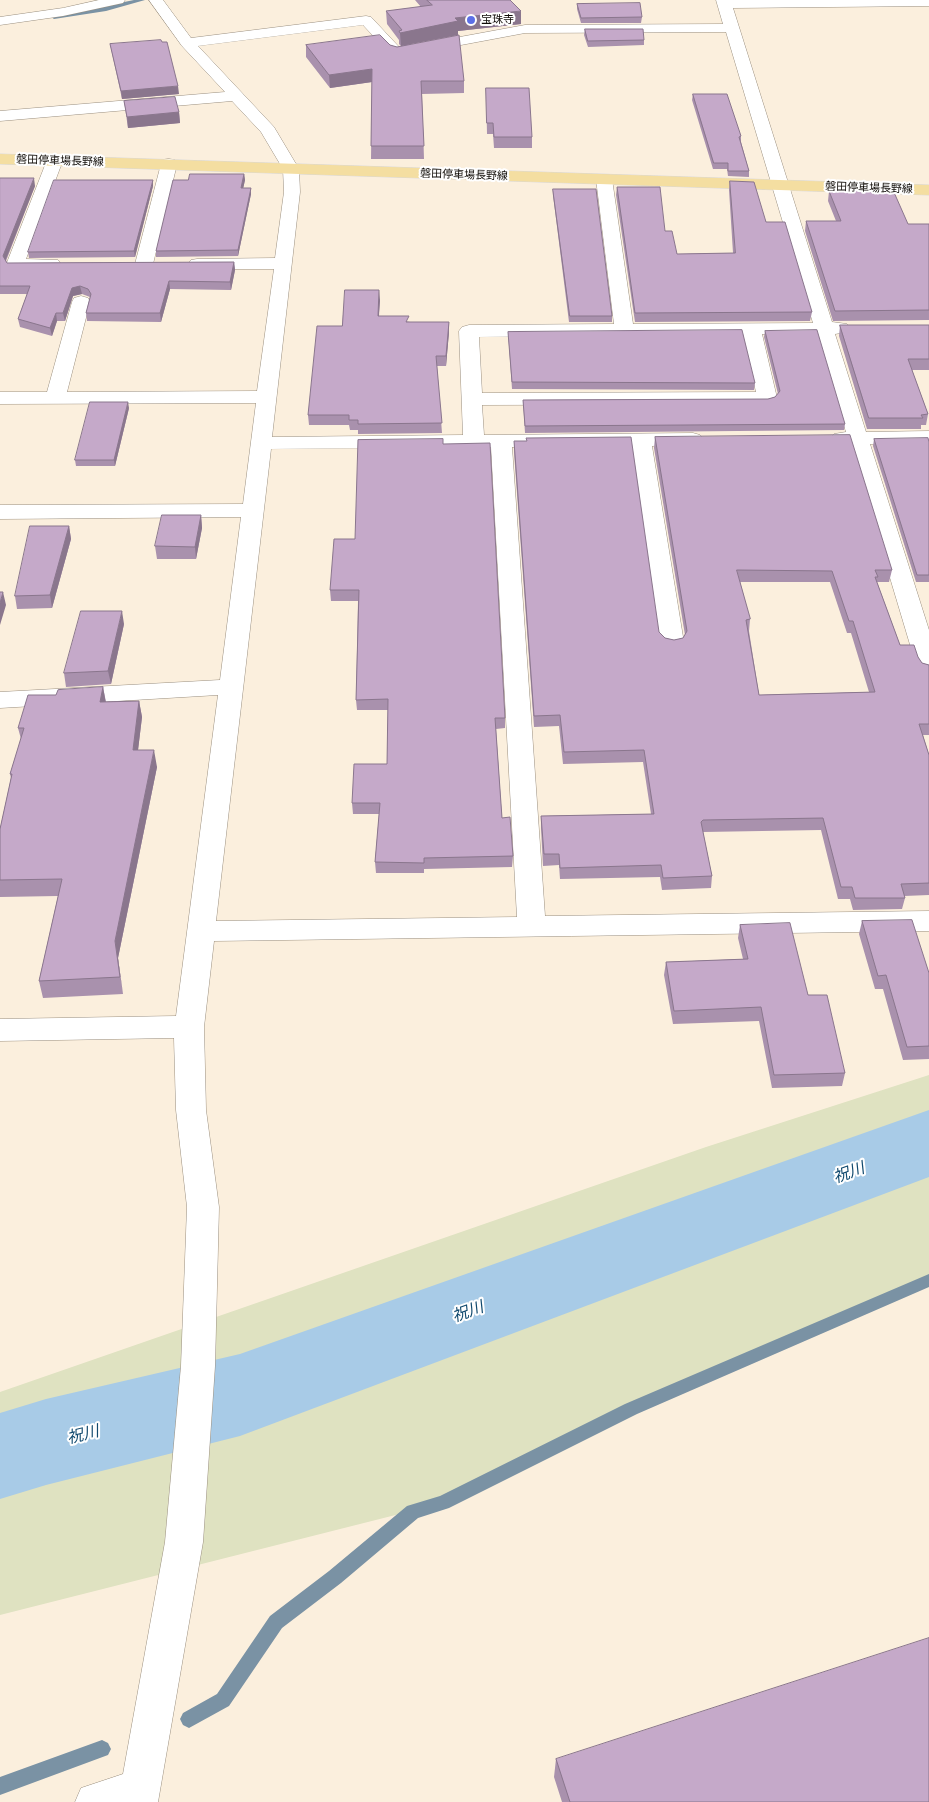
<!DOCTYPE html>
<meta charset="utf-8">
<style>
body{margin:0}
canvas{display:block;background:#fbefdd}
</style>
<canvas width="929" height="1802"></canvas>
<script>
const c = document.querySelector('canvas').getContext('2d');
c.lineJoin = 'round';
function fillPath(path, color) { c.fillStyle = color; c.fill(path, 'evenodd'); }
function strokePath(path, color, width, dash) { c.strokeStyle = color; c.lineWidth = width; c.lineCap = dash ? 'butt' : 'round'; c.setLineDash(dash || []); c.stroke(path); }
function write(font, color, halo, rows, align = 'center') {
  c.font = font + ' "Work Sans","Noto Sans JP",sans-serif'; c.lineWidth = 4; c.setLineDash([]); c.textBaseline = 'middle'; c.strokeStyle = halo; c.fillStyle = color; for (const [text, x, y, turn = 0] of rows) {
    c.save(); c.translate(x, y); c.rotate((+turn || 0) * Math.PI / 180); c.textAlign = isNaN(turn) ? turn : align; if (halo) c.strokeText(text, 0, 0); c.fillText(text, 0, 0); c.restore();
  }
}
fillPath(new Path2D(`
 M929,1075v203l-366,161 -120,64 -443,112v-223l706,-245z`), '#dfe2c1');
fillPath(new Path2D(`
 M134,0h11l-39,11 -52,8 -3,-2z
 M929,1274v13l-292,127 -188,94 -31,10 -77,65 -59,45 -53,78 -40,22 -6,-3 -3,-6 3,-6 34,-19 53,-78 59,-45 78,-65 33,-10 185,-92z
 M102,1740l6,3 3,6 -3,6 -108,40v-18z`), '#7a92a4');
fillPath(new Path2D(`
 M929,1110v67l-689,259 -194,49 -46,14v-86l46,-14 194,-45z`), '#a8cbe7');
const minor = new Path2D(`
 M99,0h26l-2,3 -60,13 -63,9v-8l63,-9z
 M149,0h14l28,38 175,-22 5,1 29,31 125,-23 198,-1 -7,-24h213v6l-196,2 99,314 15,2 2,4 -2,4 -12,2 31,98 63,-1v12l-59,1 59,186v45l-8,-2 -4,-5 -67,-224 -16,-2 -3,-4 3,-4 12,-2 -30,-98h-54l15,64 -3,4 -7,2 -285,1 2,30 209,-2 7,2 3,4 -3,4 -48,3 32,197 -4,5 -8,2 -8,-2 -4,-5 -28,-197 -120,1 33,469 384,-5v20l-715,10 -10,86 2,83 13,97 -4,159 -12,176 -45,260h-83l6,-14 42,-14 42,-232 16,-176 6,-159 -11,-97 -2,-72 -174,3v-22l176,-3 42,-321 -218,13v-16l220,-12 21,-163 -241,2v-14l243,-1 13,-101 -256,1v-12h47l25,-90 2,-4 7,-2 7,2 2,4 -23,90 190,-1 17,-122h-77l-6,-1 -3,-4 3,-4 6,-1 78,-1 9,-66 -1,-23 -22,-37 -29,-31 -232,20v-10l225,-19 -43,-46zM363,25l29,31 5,1 128,-24 201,-1 87,291 -180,1 -21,-145 -2,-4h-12l-2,4 18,145 -145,1 -7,2 -3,4 4,104 -191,2 28,-245 -1,-23 -25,-42 -76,-81zM743,334l13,58 -274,1 -3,-56zM491,447l26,470 -301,4 55,-472z
 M55,155l6,2 2,3 -37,99 32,1 3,4 -3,4 -6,1h-43l-3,-4 41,-105 2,-3z
 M169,159l6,1 2,4 -24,100 -3,4 -6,1 -6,-1 -3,-4 26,-100 2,-4z`);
const major = new Path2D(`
 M0,154l929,31v10l-929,-31z`);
strokePath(minor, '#9b9080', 1);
strokePath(major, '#d9d8d7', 1);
fillPath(minor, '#fff');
fillPath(major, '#f4dea1');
fillPath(new Path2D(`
 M415,0h95l11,24 -63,7v4l-48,9 54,37v12l-42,1 2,65h-53l1,-77 -42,6 -24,-31v-12h84l7,2 4,-1 -2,-2v-4l-12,-16 -1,-13 35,-4z
 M577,4l65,13 -1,6h-60l-4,-14z
 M585,29l59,11v5l-56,2 -4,-12z
 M110,44l69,50 -57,5z
 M486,88l46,49v11h-38l-1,-14h-6z
 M693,94l48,42v6l8,29v6l-21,-1 -1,-7h-14l-21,-69z
 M124,101l55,11 1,11 -52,5z
 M244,174l1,6 -2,8h8v6l-13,62 -82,1v-6l32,-71z
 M0,178l35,8 -29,75 1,2 227,-1 1,8 -4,20 -61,-1 -9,33 -74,-1 -1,-8 4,-16 -8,-3 -9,2 -8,25h-8l-5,15 -32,-9 -2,-8 9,-25h-27z
 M730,181l36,41 46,90 -2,9 -175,1 -19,-127 1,-8 48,44 12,23 56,-1 -4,-63z
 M153,186l-18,71 -106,1 -1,-6z
 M553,189l59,127v6h-43l-16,-127z
 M829,191l79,33h21v96l-96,1 -28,-90 1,-10h30l-8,-20z
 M380,300l-1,16 31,6h39v10l-3,34h-9l5,67 -84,1v-4h-8l-1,-5h-40l-1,-10 34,-89z
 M840,325h89v45h-17l16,44 -2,11h-5v4h-54l-28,-93z
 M765,331l80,93 -1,6 -319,3 -2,-33 245,-1 7,-2 3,-3 -14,-57z
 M508,332l247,51 -1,7 -242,-1z
 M129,408l-14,58h-39l-1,-6z
 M655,437l237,133 -3,12h-12l23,63 18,12 4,6 7,2v70h-6l6,20v140l-25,1 1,2 -3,11 -49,1 -3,-11h-12l-17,-69 -118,2 9,44 -1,12 -49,2 -2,-13 -100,2 -1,-14 -16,1 -2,-38v-12l110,-2 -8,-52 -80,2 -4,-38 -25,1 -20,-275v-11l145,191 6,6 9,2 9,-2 2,-3 -31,-187zM740,582h90l17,51h4l18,59 -110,3 -10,-64 1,-12z
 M874,439l55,3v140h-13l-43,-136z
 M443,444l62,274v10l-9,1 6,89 11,38 -1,11 -88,2v4h-48l-1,-11 4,-48h-26l-1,-11 35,-39 1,-54h-31l-1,-10 2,-99h-27l-1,-11 25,-51z
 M201,515l1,13 -6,31h-39l-2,-13z
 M69,526l2,13 -19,69 -35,1 -2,-13z
 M124,624l-13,60 -45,3 -2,-14z
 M103,687l3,15 33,-1 3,16 -4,33 19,17 -39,191 5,36 -80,4 -4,-17 19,-85 -58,1v-68l11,-51 -1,-4 11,-35 -3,-11 38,-33z
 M862,921l67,52v86l-26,1 -20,-71h-8l-16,-55z
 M740,925l68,70 37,78 -3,13 -70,2 -13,-67 -86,3 -9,-49 2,-13 77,-3 -5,-21z
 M556,1759l373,43h-367l-8,-25z`), '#a991ad');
fillPath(new Path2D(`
 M521,11v13l-63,7v4l-57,11 -1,-13 55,-15z
 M372,69v13l-42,6 -1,-13z
 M178,86l1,8 -57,5 -1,-8z
 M179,112l1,11 -52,5 -1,-11z
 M244,174l1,6 -3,14 -1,-6z
 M34,178l1,8 -31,78 -1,-8z
 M153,180v6l-18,71 -1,-6z
 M251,188v6l-13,62v-6z
 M234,262l1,8 -4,20 -1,-8z
 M169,281l1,8 -9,33 -1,-9z
 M80,286l2,8 -9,2 -8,25 -2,-8 9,-25z
 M379,290l1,10 -2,25v-9z
 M56,313l1,8 -5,15 -2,-8z
 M449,322v10l-3,34v-10z
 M128,402l1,6 -14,58 -1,-6z
 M201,515l1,13 -6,31 -1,-12z
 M69,526l2,13 -19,69 -2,-13z
 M3,592l3,13 -6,20v-22z
 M122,611l2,13 -13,60 -3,-13z
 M103,687l3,17 -6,-2z
 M139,701l3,16 -6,50 -3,-17z
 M154,750l3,17 -39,191 5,36 -8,-53z`), '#8a768d');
const building = new Path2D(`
 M427,0h83l11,11 -66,7 3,3 -58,12 -1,-2 3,-1 -16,-19 46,-6z
 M640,3l2,14 -61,1 -4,-14z
 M585,29h58l1,11 -56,1z
 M380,35l10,10 7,2 62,-12 5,46h-43l3,65h-53l1,-77 -43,6 -23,-30z
 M161,40l1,2h5l11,44 -57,5 -11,-47z
 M486,88h43l3,49h-38l-1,-14h-6z
 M693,94h34l14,42 -2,1 10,34h-21v-8h-14z
 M175,97l4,15 -52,5 -3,-16z
 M190,174h54l-3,14h10l-13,62 -82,1 17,-71h15z
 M0,178h34l-31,78 4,7 227,-1 -4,20 -61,-1 -9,32h-74l5,-19 -3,-5 -8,-3 -8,2 -9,25h-7l-6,15 -32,-9 12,-33h-30z
 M54,180h99l-19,71 -106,1z
 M730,181l24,1 12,40h19l27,90 -177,1 -18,-126h43l5,44h7l5,23 58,-1z
 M553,189h43l16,127h-42z
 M893,190l15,34h21v86l-94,1 -29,-90h35l-12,-30z
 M345,290h34l-1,26h31l-3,6h43l-3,34h-10l6,67 -84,1v-4h-9v-5h-41l9,-89h25z
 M840,325h89v34h-21l20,55 -7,1 2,3h-54z
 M742,330l13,53 -243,-1 -4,-50z
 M817,330l28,94 -320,2 -2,-26 245,-1 7,-2 5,-6 -15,-60z
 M90,402h38l-14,58h-39z
 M850,435l42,135h-17l3,7h-3l25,68h14l4,12 4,6 7,2v59h-10l10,31v128l-28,1 4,14h-50l-3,-11h-11l-18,-69 -120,2 -2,2 11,54 -49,2 -2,-13 -101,3 -1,-14h-15l-3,-38 113,-2 -10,-64 -80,2 -4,-37 -26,1 -20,-275h13l-1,-3 105,-1 28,195 6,6 9,2 9,-2 4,-7 -32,-194zM737,570l95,1 17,50h4l22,71 -116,3 -13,-75 4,-1z
 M928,438l1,4v133h-12l-43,-136z
 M443,439v5l47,-1 15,275h-10l7,100 8,-1 3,39 -89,2v5l-49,-1 5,-59h-28l2,-39h33l1,-65 -32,1 3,-110h-29l4,-51h21l3,-99z
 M162,515h39l-6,32 -40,-1z
 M30,526h39l-19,69 -35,1z
 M0,592h3l-3,11z
 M81,611h41l-14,60 -44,2z
 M103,687l-3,15 39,-1 -6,49h21l-39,191 5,36 -81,4 23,-102 -62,1v-51l12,-55h-2l14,-46h-6l10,-33h28l2,-5z
 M912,920l17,53v73l-22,1 -21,-72 -8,1 -16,-55z
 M790,923l18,72h19l18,78 -71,2 -13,-68 -87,4 -8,-49 82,-3 -8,-34z
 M929,1638v164h-359l-14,-43z`);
fillPath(building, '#c5a9c9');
strokePath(building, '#8a768d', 1);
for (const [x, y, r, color] of [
 [471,20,5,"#5c6fe6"]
]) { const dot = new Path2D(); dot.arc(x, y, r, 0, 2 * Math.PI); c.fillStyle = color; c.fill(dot); strokePath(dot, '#fff', 2); }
write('11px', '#100c07', '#fff', [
 ["宝珠寺",481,20]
], 'left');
write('11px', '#100c07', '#fff', [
 ["磐田停車場長野線",60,161,2],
 ["磐田停車場長野線",464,175,2],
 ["磐田停車場長野線",869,188,2]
]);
write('italic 16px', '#10496e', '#fff', [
 ["祝川",849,1173,-20],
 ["祝川",468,1312,-20],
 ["祝川",83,1435,-14]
]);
</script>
